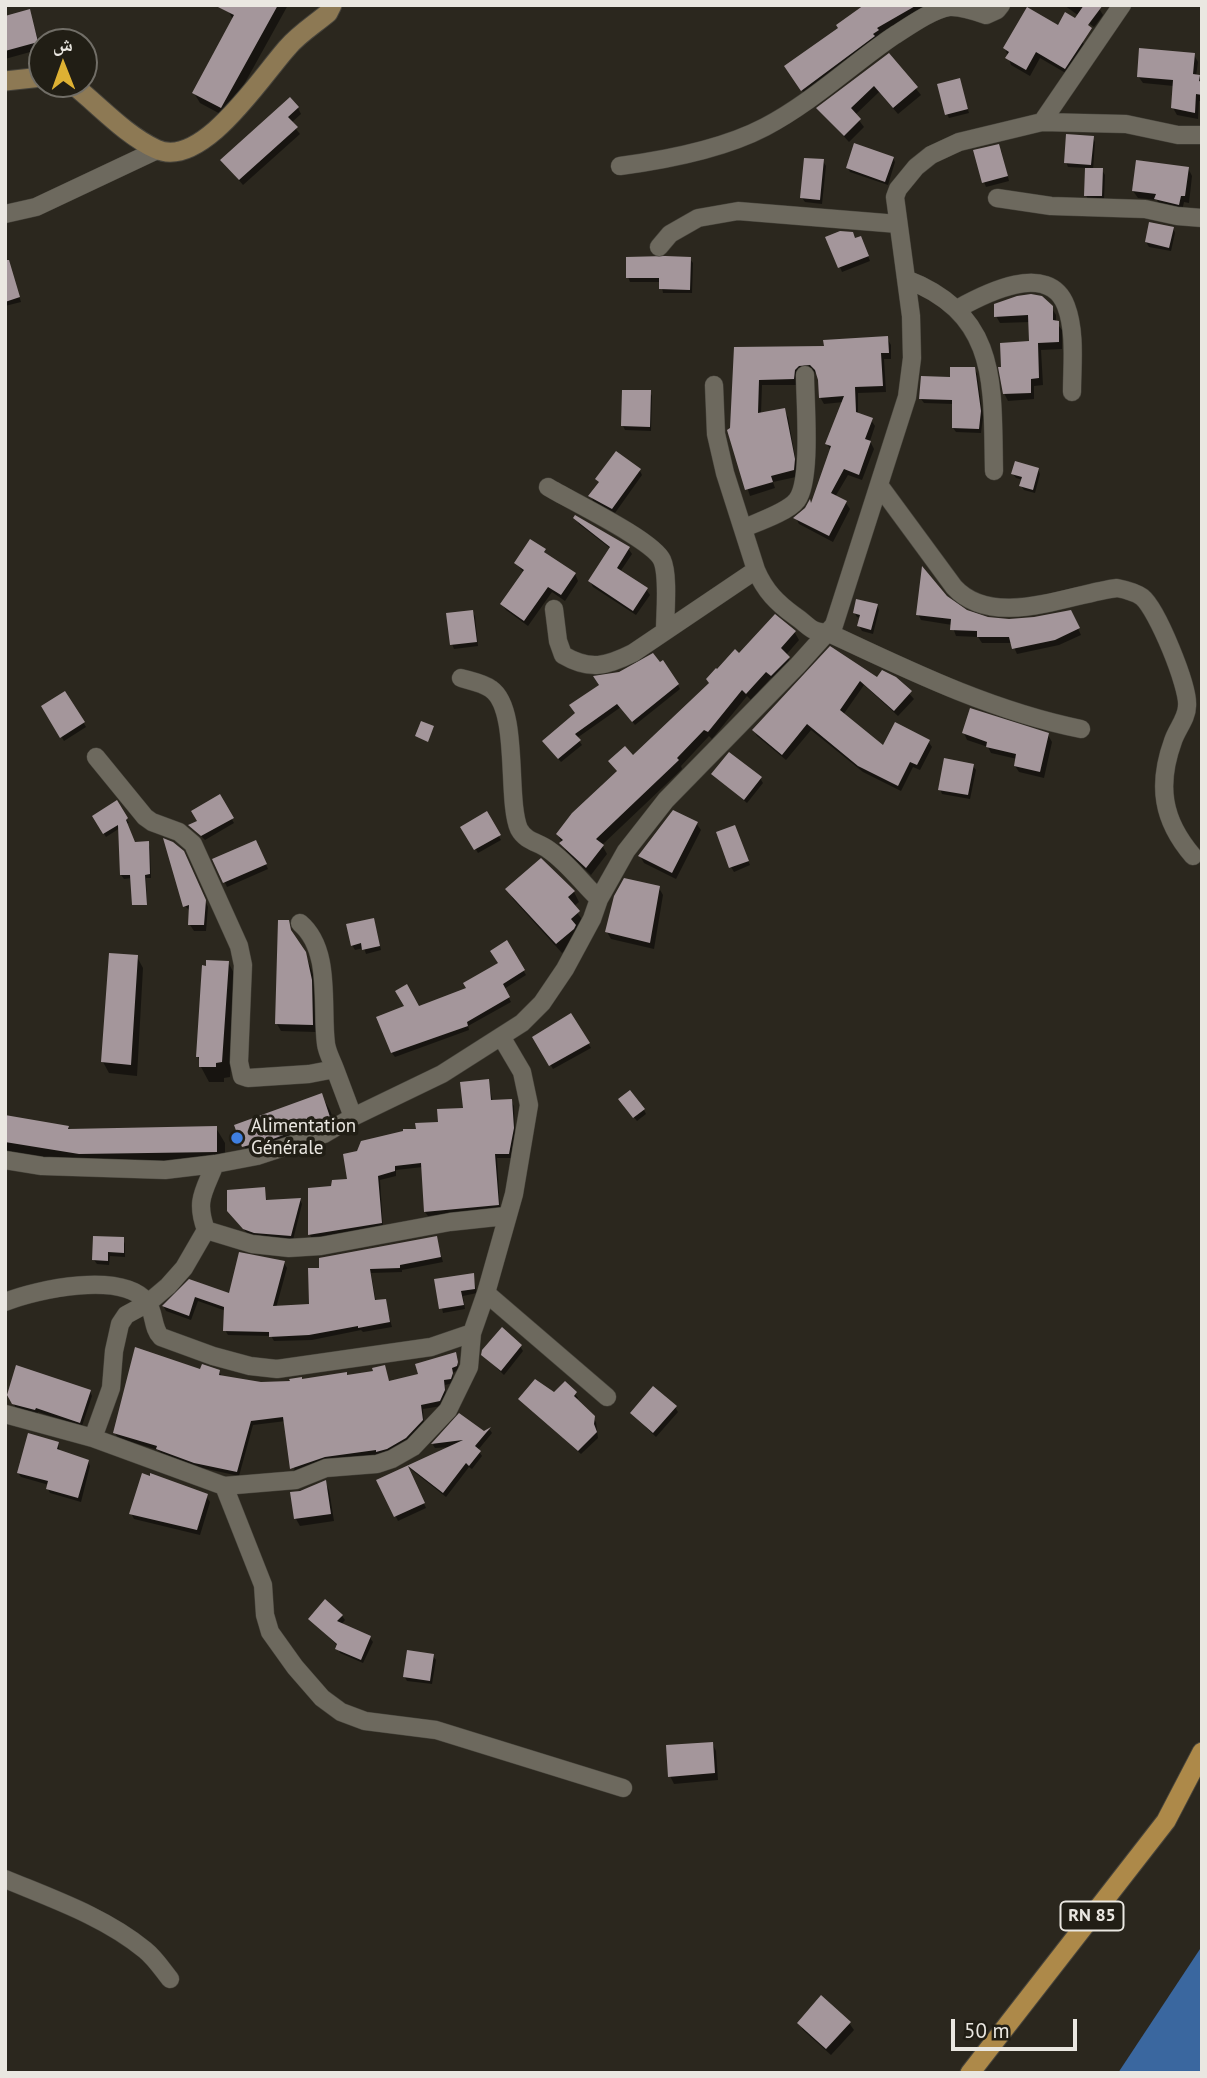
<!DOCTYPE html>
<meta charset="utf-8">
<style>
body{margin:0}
#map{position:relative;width:1207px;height:2078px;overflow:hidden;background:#2b271e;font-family:"PT Sans","Noto Naskh Arabic",sans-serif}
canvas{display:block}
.frame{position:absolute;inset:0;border:7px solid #eae7e1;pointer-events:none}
.north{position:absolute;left:28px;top:28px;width:70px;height:70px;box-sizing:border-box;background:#211e15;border:2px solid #716e67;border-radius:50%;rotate:359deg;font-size:19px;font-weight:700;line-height:28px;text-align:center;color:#eae7e1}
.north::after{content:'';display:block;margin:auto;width:24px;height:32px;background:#deb133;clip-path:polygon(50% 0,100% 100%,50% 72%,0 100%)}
.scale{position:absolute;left:951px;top:2019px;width:126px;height:32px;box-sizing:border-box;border:4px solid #eae7e1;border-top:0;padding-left:9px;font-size:21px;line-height:24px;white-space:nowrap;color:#eae7e1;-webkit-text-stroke:5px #211e15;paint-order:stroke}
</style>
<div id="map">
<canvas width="1207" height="2078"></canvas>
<div class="frame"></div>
<div class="north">ش</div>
<div class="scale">50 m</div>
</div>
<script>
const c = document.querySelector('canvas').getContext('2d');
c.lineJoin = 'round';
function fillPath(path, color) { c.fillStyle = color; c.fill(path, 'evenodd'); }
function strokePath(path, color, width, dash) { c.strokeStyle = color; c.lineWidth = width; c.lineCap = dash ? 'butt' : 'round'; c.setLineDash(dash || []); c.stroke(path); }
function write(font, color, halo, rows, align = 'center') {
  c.font = font + ' "PT Sans",sans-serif'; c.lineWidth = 7; c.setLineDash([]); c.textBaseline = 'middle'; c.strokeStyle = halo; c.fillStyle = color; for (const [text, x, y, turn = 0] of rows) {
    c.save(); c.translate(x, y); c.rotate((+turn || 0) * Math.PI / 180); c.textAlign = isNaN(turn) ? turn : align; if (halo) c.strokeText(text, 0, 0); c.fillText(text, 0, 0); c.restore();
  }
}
fillPath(new Path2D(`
 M1202,1946v127h-84z`), '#3a679f');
fillPath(new Path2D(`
 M232,5h56l-62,112 -26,-14 -6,-10 39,-73 -4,-8z
 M866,5h75l-17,4 -45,25 2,3 -75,59 -16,-24z
 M1064,5h33l6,10 -9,12z
 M29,11l12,38 -36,10v-41z
 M1082,41l4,7 -17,27 -29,-17 -10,18 -19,-11 -6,-17z
 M889,55l32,40 -23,19 -19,-22 -24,23 9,12 -15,15 -30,-33z
 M1194,55l4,7 -2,14 6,1v24h-3l-1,18 -21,-4 -4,-7 1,-22 -31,-3 -5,-7z
 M959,80l10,33 -20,5 -2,-4z
 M298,108l3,6 -10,9 9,11 -57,51 -21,-25z
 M1093,138l2,4 -2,28h9l3,5 -1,25h-16l-2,-5 1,-27 -19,-1 -2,-5z
 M1001,150l8,31 -23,6 -2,-5z
 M893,158l2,4 -7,23 -38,-13 -2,-4z
 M823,161l3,5 -4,38 -17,-2 -3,-4z
 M1188,168l4,8 -3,27 -5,-1 -2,9 -22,-5 -3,-6 -19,-2 -5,-7z
 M1173,228l2,5 -4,18 -22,-4 -3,-5z
 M828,238l35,4 7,19 -28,11z
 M690,259l3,4 -1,30h-29l-2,-11h-31l-2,-5z
 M5,284l11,2 5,16 -16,4z
 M1051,307l5,8v7l6,8v19l-21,1 2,35 -9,1v13l-26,2 -4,-8 27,-50 -1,-21 -30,1 -4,-7z
 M887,338l4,7v14h-7l2,33 -28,1v22l13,5 4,6 -5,15 4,8 -12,31 -14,-5 -13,22 11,6 4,6 -17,33 -34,-18 -3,-6 15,-12 20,-55 -4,-7 17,-42 -20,2 -4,-7 -3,-23 -7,-5 -13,16h-35l-1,29 23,-4 4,7 9,50 -1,10 -23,5 2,6 -25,8 -21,-65 3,-2 4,-80 90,-2z
 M974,369l3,4 6,44 -2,16 -25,-1 -3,-4v-24l-29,-1 -3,-4 31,-21z
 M650,392l2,4 -1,35 -26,-1 -2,-4z
 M1038,470l2,4 -5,19 -11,-3 -3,-4 2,-6 -7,-2 -3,-4z
 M640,471l2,4 -27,38 -22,-12 -2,-5z
 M575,518l53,30 4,6 -12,18 26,17 4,6 -14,20 -43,-28 -3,-6 21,-32 -32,-25z
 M544,551l4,6 27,17 3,7 -13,20 -13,-9 -24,34 -22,-16 -4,-6 22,-31 -8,-10z
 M946,597l20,15 22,7 21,2 64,-3 8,17 -22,10 -42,9 -5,-11h-30l-4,-6 -22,-1 -4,-11 -31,-5 -3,-6z
 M877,606l2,4 -6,24 -11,-3 -3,-5 2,-8 -4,-1 -3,-5z
 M472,611l3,5 3,30 -24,3 -2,-5z
 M775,617l20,16 4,7 -13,15 7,10 -17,17 -5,-4 -20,22 -4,-4 -35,43 -3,-3 -28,30 1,3 -80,76 5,9 -16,21 -25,-24 -8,-16 60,-63 -8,-11 23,-4 106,-102z
 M831,648l46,31 18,-1 19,21 -16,17 -34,-31 -21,30 41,33 44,-7 4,6 -12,23 -7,-3 -12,24 -38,-19 -52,-42 -25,30 -29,-24 -3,-6z
 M620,673l58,12 2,4 -45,36 -14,-18 -44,31 5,7 -21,17 -14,-16z
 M65,693l21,34 -22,14 -21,-34z
 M964,733l84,2 4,7 -8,36 -25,-6 -4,-6 2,-7 -26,-6 -3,-6 -21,-7z
 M973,766l3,4 -6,29 -28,-5 -2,-5z
 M713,774l47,4 3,5 -16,20z
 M219,797l15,26 -29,17 -14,-14 8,-4z
 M117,804l12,19 -3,1 9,19h13l2,4 1,31h-5l1,25 -14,1 -1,-26 -8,1 -3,-4 -1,-47 -14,9 -12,-20z
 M486,814l15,26 -23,13 -15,-26z
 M696,823l5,7 -25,49 -32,-16 -4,-7z
 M737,832l13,33 -16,7 -3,-5z
 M258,847l10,22 -41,18 -12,-27z
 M186,859l22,48 -2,24h-12l-4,-6v-14l-5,-5z
 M659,888l4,7 -9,54 -43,-10 -4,-7z
 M507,889l67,3 5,10 -6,5 11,15 -8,7 4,7 -1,3 -17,14 -49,-54z
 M288,921l4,12 12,17 9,24 3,58 -35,-1 -4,-7z
 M375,924l6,26 -15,4 -2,-6 -9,2 -3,-5z
 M507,943l19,32 -22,14 7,13 -43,24 1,4 -74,27 -3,-4 26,-45 50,-19 32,-25z
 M137,957l6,11 -6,108 -28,-3 -6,-11z
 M228,962l8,15 -6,100 -6,1v4h-15l-8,-15 -3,-10z
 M571,1015l20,33 -38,21 -19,-32z
 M488,1081l5,21 18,-1 3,5 1,27 -4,25h-14l3,51 -72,7 -3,-4 -2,-45 -27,3v6l-16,4 3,47 -71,12 -2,-4 23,-47 16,-8 69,-50 22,-6 25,-14z
 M321,1095l9,15 8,22 -85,30 -9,-16z
 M623,1104l21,6 2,4 -9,7z
 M5,1117l63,10 2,3 146,-2 9,15v23l-136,2 -84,-13z
 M264,1189l3,13 33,-2 2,4 -9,36 -45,-6 -16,-18z
 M436,1238l7,24 -41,8v2l-31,1 5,29 9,-1 7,26 -29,5 -2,-2 -49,10 -38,1 -3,-5 -43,-1 -3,-5 1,-19 -28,-10 -7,19 -25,-9 -2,-4 26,-26 40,14 54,-32 3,5 -11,40 35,-2 10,-36z
 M123,1239l2,5v13l-15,-1 -1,9 -12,-1 -3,-4z
 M473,1275l4,18 -14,3 2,13 -22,4 -7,-32z
 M520,1346l3,5 -19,24 -21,-20z
 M455,1354l4,15 -6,4v10l-8,2 1,11 -4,10 -19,3 1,16 -16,17 -28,13 -52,6 -33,12 -9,-52 -33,4 -14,51 -41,-9 -37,-14 -3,-3 -40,-12 -3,-5 86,-62h18l3,6 39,7 86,-7 28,-5 9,-5 5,15 31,-7z
 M90,1391l2,5 -10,30 -44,-14 -1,2 -21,-6 -7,-13z
 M555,1394h20l3,4 -2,2 20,22 2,16 -17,16 -61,-55z
 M675,1407l3,5 -22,25 -24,-23z
 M459,1415l24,18 7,-3 2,3 -14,17 4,6 -10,13 -3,-2 -23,30 -38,-30 44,-20 -17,1 -2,-3z
 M58,1444l2,8 28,9 2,5 -9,36 -31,-9 -2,-4 1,-4 -28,-8 -3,-4z
 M407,1468l19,40 -28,13 -20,-40z
 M325,1483l4,7 5,31 -34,5 -4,-7 -4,-26z
 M206,1496l4,6 -10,33 -66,-16 -3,-6z
 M342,1616l3,4 -4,5 29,13 3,4 -10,21 -23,-10 -2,-7 -28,-27z
 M433,1656l3,4 -4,24 -25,-3 -3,-5z
 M712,1743l4,8 2,29 -44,4 -4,-8z
 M799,2023h50l5,7 -23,25 -28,-25z`), '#0007');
fillPath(new Path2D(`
 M214,5h64l-57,103 -29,-15 42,-78z
 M864,5h53l-40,23 2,2 -6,4 2,2 -74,55 -17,-25 54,-38 -2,-3z
 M1084,5h19l-15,20 4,3 -27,41 -29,-17 -10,18 -21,-12 4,-6 -6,-4 24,-41 31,18 7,-13 10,6z
 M30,9l8,33 -33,9v-35z
 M1139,48l56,5 -2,21 7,1 -1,6 3,1v13l-6,-1 -1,19 -24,-5 2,-28 -36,-3z
 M889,53l29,34 -25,21 -19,-22 -23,22 10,11 -17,17 -28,-28z
 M960,78l8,31 -23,6 -8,-31z
 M290,97l9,10 -11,10 10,10 -59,53 -19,-20z
 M1066,134l28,2 -3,29 -27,-2z
 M854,143l40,14 -9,25 -39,-14z
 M999,144l9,32 -26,7 -9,-33z
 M804,158l20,1 -4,41 -20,-2z
 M1136,160l53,7 -4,29h-4l-2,9 -25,-6 2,-5 -24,-3z
 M1085,168h18l-1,28h-18z
 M1149,222l25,5 -5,21 -24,-6z
 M840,231l13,1 2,6 6,-2 8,20 -31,12 -13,-31z
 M665,256l26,1 -1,33 -31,-1v-11h-33v-21z
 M5,260h4l11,37 -15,5z
 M1031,294l11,2 11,10v14l6,1v21l-21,1 1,35 -8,1v14l-28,1 -5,-27h3l-1,-24 29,-2 -1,-26 -34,2v-13l23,-8z
 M888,336l1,17h-8l2,33 -28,1 1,25 17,6 -8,21 6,2 -12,34 -15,-6 -13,24 16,8 -18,35 -36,-18 12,-10 5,-9 1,4 20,-57 -6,-2 19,-48 -25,2 -1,-18 -3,-10 -5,-5 -11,1 -4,4 -1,9 -35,1 -1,33 27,-5 10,51 -1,11 -23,6 2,6 -28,8 -18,-60 3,-2 4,-81 90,-1 -1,-6z
 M950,367h25l6,44 -2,18 -27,-1v-28l-33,-1 2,-23 29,1z
 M622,390h29l-1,37 -29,-1z
 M616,451l25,18 -29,40 -24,-13 11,-14 -4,-3z
 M1015,461l24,7 -6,22 -14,-4 3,-9 -11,-3z
 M575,515l55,32 -13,21 31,20 -15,23 -45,-30 22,-34 -37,-29z
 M530,539l16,10 -2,3 32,21 -15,22 -13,-8 -24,34 -24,-17 24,-34 -10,-7z
 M922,566l25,30 20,14 21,7 21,2 25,-2 37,-7 9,18 -25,12 -43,9 -3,-12h-32v-6l-27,-1 1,-11 -35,-4z
 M856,599l22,5 -7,26 -14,-4 3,-11 -7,-2z
 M473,610l4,32 -27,3 -4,-32z
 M775,614l21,17 -15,17 9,9 -19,19 -5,-4 -20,22 -4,-4 -34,42 -4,-2 -27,28 2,2 -83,79 8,6 -18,23 -27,-25 4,-3 -7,-6 16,-21 45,-42 -9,-10 17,-15 8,9 76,-72 -3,-4 10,-11 1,1 18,-20 4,4z
 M830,646l47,31 5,-7 14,7 16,14 -18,20 -34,-30 -20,29 43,35 12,-23 35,18 -13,25 -7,-3 -12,24 -40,-20 -51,-42 -25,31 -30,-25z
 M653,653l7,9 3,-2 16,24 -47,38 -15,-18 -42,30 6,6 -23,19 -16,-18 33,-28 -6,-8 30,-20 -6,-9 26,-4z
 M65,691l20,31 -25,16 -19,-32z
 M970,708l79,25 -9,39 -26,-6 2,-12 -30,-7 1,-5 -25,-9z
 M421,721l13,5 -6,16 -13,-6z
 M729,752l33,25 -18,23 -33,-26z
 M944,758l30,6 -6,31 -30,-5z
 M220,794l14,24 -33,18 -13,-11 9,-4 -6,-10z
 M117,800l11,18 -2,2 9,22 14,-1 1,33 -5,1 2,30h-15l-2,-30h-10l-2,-50 -15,9 -11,-18z
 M673,810l25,12 -26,51 -34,-17z
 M487,811l14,24 -27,15 -14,-23z
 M735,825l14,36 -20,7 -13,-36z
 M163,838l10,4 11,9 22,49 -2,25h-16l1,-20 -6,2z
 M256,840l11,24 -44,19 -11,-24z
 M541,858l34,33 -7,6 12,14 -9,8 5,6 -2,4 -18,15 -51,-55z
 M624,878l36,8 -10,57 -45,-11 9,-36z
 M374,918l6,28 -18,4 -1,-7 -10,3 -5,-22z
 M278,920h11l2,10 15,22 6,28 1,45 -38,-1z
 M507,940l18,30 -22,14 7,13 -43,25 1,4 -77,27 -15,-36 28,-11 -9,-15 12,-7 12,22 47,-18 -3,-5 35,-20 -8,-12z
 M109,953l29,2 -7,110 -30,-3z
 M206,960l23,1 -7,101 -6,1v4h-17v-10h-3l6,-92 4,1z
 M571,1013l19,30 -41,23 -17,-29z
 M489,1079l2,21 21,-1 2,29 -5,26h-14l4,51 -75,7 -3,-49 -26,3v5l-17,5 4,47 -74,12v-47l23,-2 1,-6 15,-1 -4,-25 14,-3 4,-10 42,-10v-2h13l-1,-6 23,-1 -1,-13 26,-1 -3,-26z
 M630,1090l15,19 -12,9 -15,-19z
 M322,1093l8,24 -57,22 -31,8 -8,-22z
 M5,1115l64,11 -1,3 149,-3v26l-138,2 -74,-12z
 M265,1187l1,13 35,-2 -10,38 -37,-3 -11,-4 -16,-18v-21z
 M93,1236l31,1v16l-16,-1v9l-16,-1z
 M437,1236l4,21 -41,8v3l-30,1 5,31 11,-1 4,23 -32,6v-2l-49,9 -40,2v-5l-46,-1 1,-24 -29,-10 -6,19 -27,-10 27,-27 40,14 10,-41 46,9 -12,45 36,-2 -1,-36h11v-10z
 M474,1273l1,16 -14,2 3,14 -25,4 -5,-30z
 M502,1327l20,18 -21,26 -20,-16 1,-5z
 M135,1347l65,22 2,-5 18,6 -1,5 42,7 29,-1 -1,-2 13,-2v2l45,-7v3l26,-4 -1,-3 13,-3 4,16 29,-7 -3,-10 41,-12 2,10 -1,4 -5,2 1,5 -2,6 -7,1 1,10 -5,11 -19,4 2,15 -17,18 -19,11 -11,3v-2l-51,7 -35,12 -7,-52 -32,4 -14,51 -43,-9 -38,-14 1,-3 -44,-13z
 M16,1365l75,25 -11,33 -44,-15 -1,2 -23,-6 -5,-9z
 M535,1379l19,13 11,-11 12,11 -3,4 21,20 -1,8 3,8 -19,19 -60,-52z
 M653,1386l24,20 -24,27 -23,-20z
 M459,1413l25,18 7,-4 -16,19 6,5 -12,15 -3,-3 -23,30 -35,-27 17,37 -31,14 -18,-37 87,-40 -32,4z
 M28,1433l31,9 -2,7 32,11 -11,38 -32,-9 2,-8 -31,-8z
 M142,1473l8,3v-3l58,21 -11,36 -68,-16z
 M326,1480l5,34 -37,5 -4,-27 10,-1z
 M325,1599l18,16 -6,6 34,15 -10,24 -26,-11 2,-5 -29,-25z
 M407,1650l27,4 -4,27 -27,-4z
 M713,1742l2,31 -47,4 -2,-32z
 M821,1995l30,27 -25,27 -29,-26z`), '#a4969b');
const minor = new Path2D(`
 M1042,122l80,-117
 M620,166c45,-6 105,-18 145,-39 46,-24 85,-61 127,-90 16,-10 39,-27 57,-30 12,-1 26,4 37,8l11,-5 4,-5
 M997,198l54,8 94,3 32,7 25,2
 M5,214l31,-7 121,-57
 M659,247l11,-13 28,-16 40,-7 160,13
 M906,279c94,36 86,107 88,192
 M957,309c27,-15 92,-49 109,-3 10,26 6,60 6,86
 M714,385l2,49 9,39 31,97
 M879,485l75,102c39,43 115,7 163,1 10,2 18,4 25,9 15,12 47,90 45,109 0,12 -10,23 -14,35 -16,44 -11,79 20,115
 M548,487c23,14 105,53 114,73 7,15 3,53 3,71
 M744,528c14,-6 44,-16 53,-28 15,-20 8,-99 8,-125
 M554,609l4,32 5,14c27,16 44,11 70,-2l123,-83c9,21 21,33 39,46 15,10 14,16 34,17 81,38 163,78 252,96
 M461,678c10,3 22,5 30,11 29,20 15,110 28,140 7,13 20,13 30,21 19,13 33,33 50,49
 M96,757l49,60 7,5 27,10 14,12 46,102 4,19 -4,97 3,14 6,2 61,-4 26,-5 18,48
 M300,923c32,27 21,83 26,121 1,8 6,17 9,25
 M502,1038l20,34 7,33 -15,89 -28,99 121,104
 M5,1160l37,6 123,4 50,-6 42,-8 67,-22 29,-17 89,-43 80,-51 20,-20 23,-34 27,-50 7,-20 27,-48 40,-51 132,-135 36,-40 73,-228 5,-39 -1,-42 -16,-119 3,-8 18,-22 15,-12 28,-13 83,-20 84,2 52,11h24
 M215,1164c-11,28 -20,36 -9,66l46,14 37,4 32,-2 129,-24 56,-6
 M5,1302c32,-13 117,-31 142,0 8,11 5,26 14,35l52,19 37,10 27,3 154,-22 41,-14
 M5,1414l88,24 131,48 72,-6 30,-12 51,-4 15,-5 21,-12 35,-37 21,-43 3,-34 14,-40
 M93,1438l18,-50 3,-37 6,-27 6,-9 22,-12 20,-17 16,-18 22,-38
 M224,1486l39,99 2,30 5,17 25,35 27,31 19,14 24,9 71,9 187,58
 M5,1879c48,20 100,38 140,71 10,8 17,19 25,29`);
const secondary = new Path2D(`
 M5,81l37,-4
 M72,84c27,21 52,50 84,65 46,22 107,-75 132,-102 11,-13 27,-23 40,-34l4,-8`);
const primary = new Path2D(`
 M970,2073l196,-252 36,-69`);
strokePath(minor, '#47443c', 19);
strokePath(secondary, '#47443c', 21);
strokePath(primary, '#47443c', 21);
strokePath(minor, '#6d695e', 18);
strokePath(secondary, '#8d7954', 19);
strokePath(primary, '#ad8949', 19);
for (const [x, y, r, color] of [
 [237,1138,7,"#3f7fe0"]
]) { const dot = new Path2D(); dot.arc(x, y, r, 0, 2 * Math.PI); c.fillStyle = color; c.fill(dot); strokePath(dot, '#211e15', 2.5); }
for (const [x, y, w] of [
 [1092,1916,63]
]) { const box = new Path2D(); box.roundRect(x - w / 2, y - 14.5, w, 29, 5); c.fillStyle = '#211e15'; c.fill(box); strokePath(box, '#eae7e1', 2); }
write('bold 18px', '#eae7e1', null, [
 ["RN 85",1092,1916]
]);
write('19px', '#eae7e1', '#211e15', [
 ["Alimentation",251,1127],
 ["Générale",251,1149]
], 'left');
</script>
